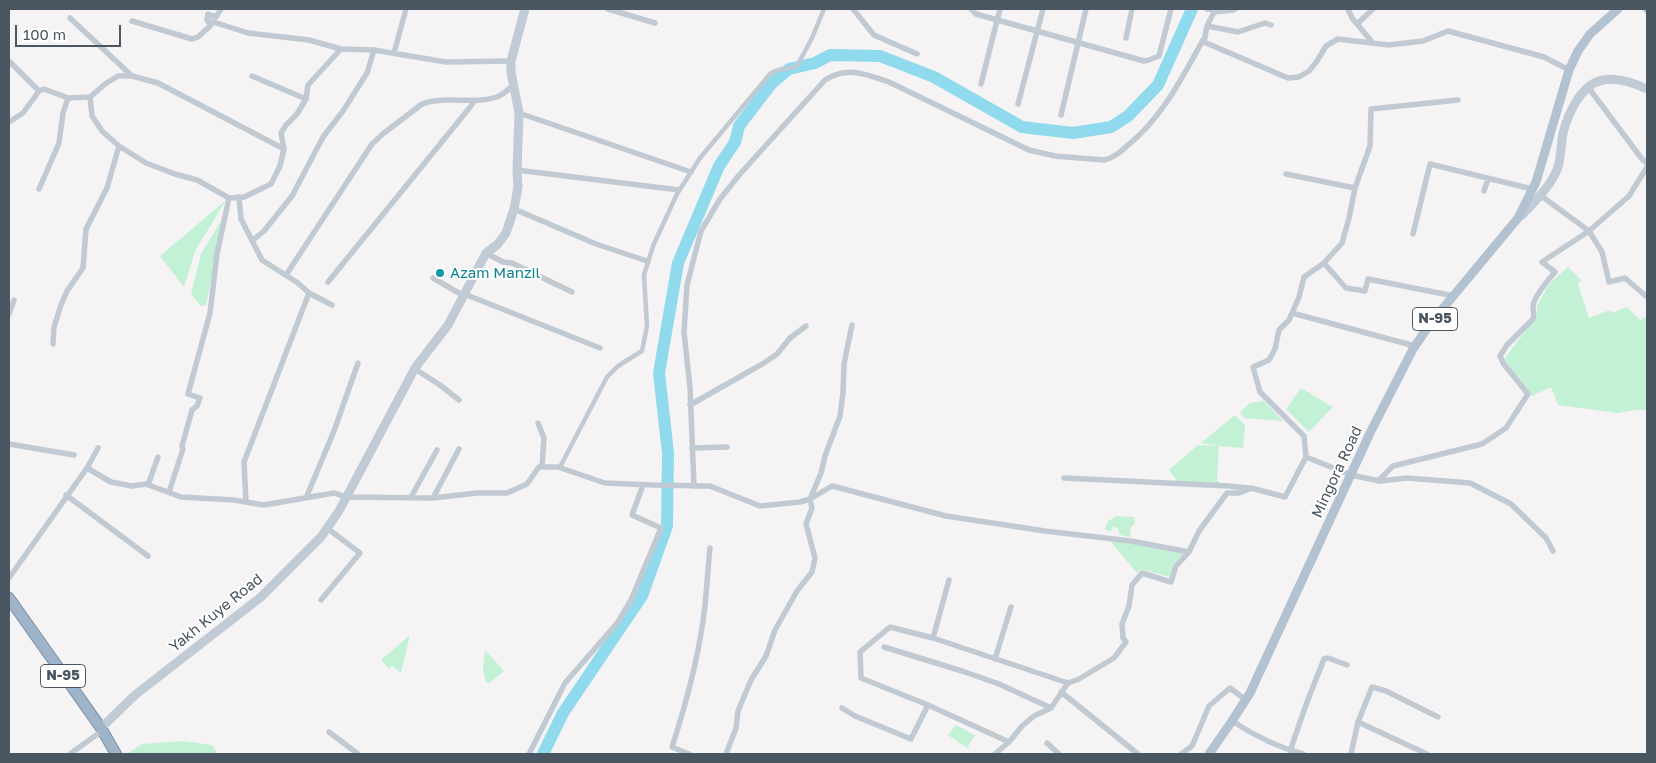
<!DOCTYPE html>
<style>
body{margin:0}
#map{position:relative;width:1656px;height:763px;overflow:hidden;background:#f5f3f3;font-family:"Golos Text",sans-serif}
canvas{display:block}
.frame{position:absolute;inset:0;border:10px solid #4a5661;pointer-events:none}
.scale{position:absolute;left:15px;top:25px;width:106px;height:22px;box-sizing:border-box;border:2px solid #4a5661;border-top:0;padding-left:6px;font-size:15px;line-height:18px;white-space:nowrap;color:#4a5661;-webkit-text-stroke:4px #fff;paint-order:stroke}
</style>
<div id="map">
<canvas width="1656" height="763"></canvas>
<div class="frame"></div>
<div class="scale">100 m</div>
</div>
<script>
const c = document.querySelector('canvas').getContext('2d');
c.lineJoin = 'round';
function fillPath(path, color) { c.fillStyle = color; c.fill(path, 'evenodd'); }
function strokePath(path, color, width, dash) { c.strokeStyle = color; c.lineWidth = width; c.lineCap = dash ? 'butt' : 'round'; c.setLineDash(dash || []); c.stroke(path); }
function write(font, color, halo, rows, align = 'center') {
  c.font = font + ' "Golos Text",sans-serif'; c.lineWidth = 4; c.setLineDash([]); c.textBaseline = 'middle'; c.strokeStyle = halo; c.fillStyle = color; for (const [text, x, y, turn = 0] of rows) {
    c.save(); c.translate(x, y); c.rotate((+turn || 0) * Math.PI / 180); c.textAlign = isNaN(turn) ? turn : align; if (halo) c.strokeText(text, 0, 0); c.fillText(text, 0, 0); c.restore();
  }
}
fillPath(new Path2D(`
 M226,200l-31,51 -11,36 -24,-31z
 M224,216l-18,89 -5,1 -10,-12 10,-40z
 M1568,267l13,13 -3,4 11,34 21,-8 3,3 14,-6 13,13 7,-4v94h-13l-16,3 -60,-8 -7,-18 -19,9 -28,-37 33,-43v-10l12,-22z
 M1301,388l32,19 -24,25 -23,-23z
 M1264,401l19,20 -39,-3 -4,-6 10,-9z
 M1235,415l10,10 -2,23 -24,-2 -2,34 3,3 -42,-1 -9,-12 29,-25 21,1 -18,-3z
 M1117,516l17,1 1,6 -5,6 1,8 -11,-2 -2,-6 -4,-3 -4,6 -5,-3 3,-8z
 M1110,541l20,1 54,11 -10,11 -4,13 -29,-8 -4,4z
 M410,635l-9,38 -9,-7 -3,3 -8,-9z
 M485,650l19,21 -15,12 -3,-1 -3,-12z
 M956,725l19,10 -8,13 -19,-13z
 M183,741l29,4 6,9h-91l15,-10z`), '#c3f1d5');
strokePath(new Path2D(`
 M543,754l20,-41 79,-117 25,-70 1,-73 -9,-80 19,-110 41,-97 16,-24 4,-16 32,-42 18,-15 26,-6 15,-8 50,1 54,21 88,50 51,6 38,-6 17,-11 30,-31 34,-76`), '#90daee', 12);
const trunk = new Path2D(`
 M9,598l92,130 15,26`);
strokePath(trunk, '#7690ad', 12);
strokePath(new Path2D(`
 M560,467l47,-90 11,-11 24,-15 5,-25 -3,-51 9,-29 24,-52 23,-36 70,-84c11,-8 15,-3 27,-8l15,-28 12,-29`), '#c1cad2', 4.5);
strokePath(new Path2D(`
 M608,9l47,14
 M853,9l21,26 43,19
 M971,9l5,5 168,47 5,-1 10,-4 12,-47
 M1207,9l7,1v2l-7,14 -3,16 84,36 11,-1 10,-6 8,-10 9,-15 12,-7 51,6 34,-4 25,-10 96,26 25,13
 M1348,9l4,9 21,25
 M1645,9l2,2
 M1214,12l19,-2 2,-1
 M70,18l62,58
 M207,20l41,13 61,7 32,9 33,1 72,12 65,-1
 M207,20l1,-6 8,3 5,-8
 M132,21l60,18 6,-2 13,-12 -4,-5
 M1357,24l16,-15
 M1207,26l31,6 27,-9 6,2
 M1126,38l6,-29
 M394,53l12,-44
 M9,61l30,30 5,-2 24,9 22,-1 15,-13 13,-8h14l26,7 126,66
 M252,76l54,23
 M981,84l19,-75
 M1588,87l54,72 5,4
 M90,97l2,19 10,15 17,15 27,17 29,11 22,6 32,18 15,-1 27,-13 9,-18 4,-17 -3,-16 5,-8 11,-11 9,-15 2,-14 33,-36
 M1018,104l25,-95
 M519,113l172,59
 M1061,115l25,-106
 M9,122l14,-9 16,-22
 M517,170l162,20
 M1286,174l69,14
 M39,189l20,-46 4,-30 5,-15
 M1484,191l4,-12
 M1540,195l49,36 13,21 7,30 16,-4 22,19
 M239,197l2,22 21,41 36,23 11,10 23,12
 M514,209l82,35 51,17
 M1413,234l17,-70 102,25
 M252,241l12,-10 28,-35 31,-59 20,-26 24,-38 7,-23
 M486,253l17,9 9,1 60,29
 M1324,263l22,25 19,3 3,-12 86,17
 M286,275l86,-131 12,-11 38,-29c24,-9 51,1 75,-7 6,-2 12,-8 16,-12
 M433,278l31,18 3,-1 133,53
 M328,282l143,-176 3,-5
 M1292,313l123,33
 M9,314l5,-14
 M53,344l1,-17 7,-22 6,-14 16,-23 3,-39 21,-41 12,-42
 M415,369l25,16 19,15
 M690,405l74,-42 13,-9 13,-16 16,-12
 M538,423l6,15 -2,29
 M9,444l65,11
 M98,448l-11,20 24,14 21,4 14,-2 35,13 53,3 30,5 70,-12 12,4 87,1 44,-5h30l20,-9 12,-17h19l47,16 47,2
 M692,448l35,-1
 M1306,457l-2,-21 -44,-44 -7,-25 16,-7 6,-11 4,-19 10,-10 10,-23 5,-20 20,-14 18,-20 7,-25 6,-30 15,-42 1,-37 87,-9
 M1064,478l165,8 20,2
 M1378,481l15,-15 89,-22 24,-16 22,-34 -25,-31 -3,-7 7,-11 26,-26c2,-5 0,-6 0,-12 0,-10 16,-28 22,-35l-13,-10 47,-31 40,-35 18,-29
 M148,485l10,-28
 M652,485l58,1 50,20 40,-4 10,-3 22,-13 114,30 99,15 86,10 58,11 10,-21 28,-38h12l12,-5 34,9 21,-40 45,18 29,6 27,-3 63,5 41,21 35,34 7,13
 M694,486l-4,-98 -6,-56 3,-47 14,-54 19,-32 20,-25 85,-94c23,-14 40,-6 64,2l140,68 26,6 49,4c10,-2 16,-8 23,-14 35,-28 55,-68 76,-106
 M169,492l14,-43 -1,-3 10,-36 5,-4 3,-8 -12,-4 22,-81 7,-59 12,-56
 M66,495l82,61
 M411,497l26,-47
 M306,498l28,-67 24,-68
 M433,498l26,-49
 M246,502l-2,-40 65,-169
 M9,578l78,-110
 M321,600l39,-47 -33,-25
 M933,638l16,-58
 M884,647l78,24 37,13 52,24
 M995,659l16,-52
 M1061,692l77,62
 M842,708l13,8 56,23 17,-34
 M1232,721c23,15 45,26 71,33
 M1358,722l14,-35 14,4 52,26
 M329,732l29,22
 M1009,742l-81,-37 -67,-27 -1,-26 30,-25 43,11 135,45
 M1047,743l12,11
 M1290,751l17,-49 17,-43 4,-1 19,7
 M70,754l29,-21 2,-5
 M529,754l36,-71 53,-61 13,-22 30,-72 -29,-13 11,-30
 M689,754l-17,-7c14,-43 28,-95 33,-142 2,-19 3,-38 5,-57
 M726,754l10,-26 2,-17 13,-31 15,-24 9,-26 22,-39 15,-19 3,-14 -9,-34 6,-16 -2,-9 11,-26 4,-17 15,-40 3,-23 1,-29 8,-39
 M995,754l14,-12 13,-16 12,-10 17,-8 17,-25 11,-4 35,-21 12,-16 -3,-4 -1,-14 7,-18 3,-21 10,-12 29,9 5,-16 13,-14
 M1181,754l11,-8 17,-40 21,-18 16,12
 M1351,754l7,-32 69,32`), '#c1cad2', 5.5);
strokePath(new Path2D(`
 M1521,216c13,-14 30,-29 37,-49 3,-10 3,-23 5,-34 5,-19 18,-49 40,-53 15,-3 31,3 44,9
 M101,728l34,-33 126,-98 60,-60 18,-26 76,-143 33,-43 38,-72 11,-8 9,-12 8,-24 4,-22 -1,-17 2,-57 -8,-41v-11l14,-52`), '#c1cbd6', 9);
strokePath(new Path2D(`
 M1209,754l23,-33 18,-28 120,-260 43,-84 17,-25 88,-106 18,-36 33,-112 9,-19 12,-17 28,-25`), '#b3c2d1', 9);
strokePath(trunk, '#9fb4c9', 10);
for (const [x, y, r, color] of [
 [440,273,5,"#0f9aa8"]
]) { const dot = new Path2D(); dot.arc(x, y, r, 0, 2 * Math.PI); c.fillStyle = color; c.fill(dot); strokePath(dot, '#fff', 2); }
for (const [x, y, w] of [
 [1435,319,45],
 [63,676,45]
]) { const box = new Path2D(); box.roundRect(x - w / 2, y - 11.5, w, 23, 4); c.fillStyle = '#fff'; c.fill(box); strokePath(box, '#4a5661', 1); }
write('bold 14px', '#4a5661', null, [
 ["N-95",1435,319],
 ["N-95",63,676]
]);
write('15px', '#0d838f', '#fff', [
 ["Azam Manzil",450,273]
], 'left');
write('15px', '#4a5661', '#fff', [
 ["Mingora Road",1337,472,-65],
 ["Yakh Kuye Road",216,613,-39]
]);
</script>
